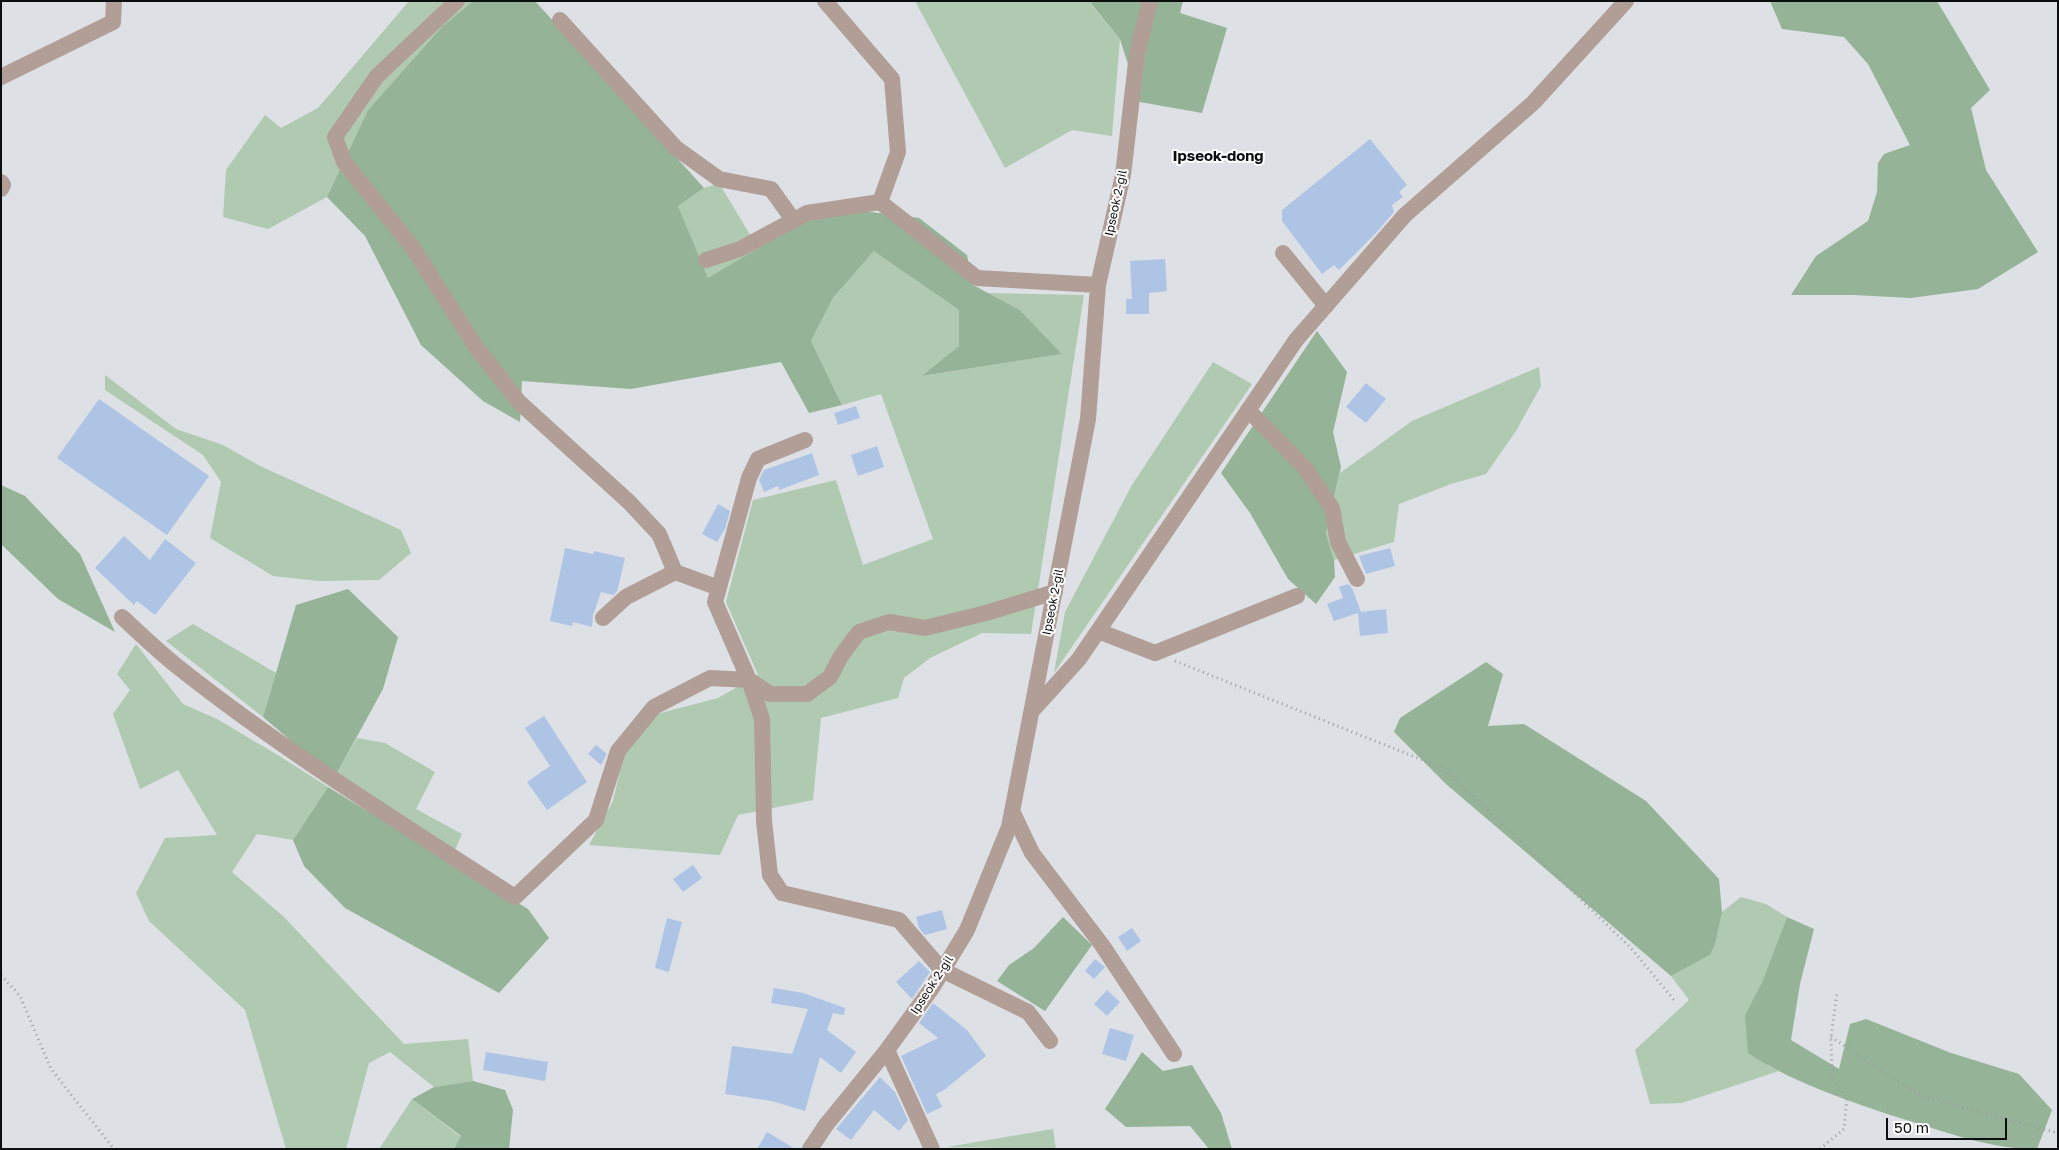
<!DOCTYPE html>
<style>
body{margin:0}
#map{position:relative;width:2059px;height:1150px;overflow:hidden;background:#dde0e4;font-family:"Golos Text",sans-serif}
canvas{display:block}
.frame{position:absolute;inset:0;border:2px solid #0d0e0f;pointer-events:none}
.scale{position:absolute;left:1886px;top:1118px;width:121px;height:22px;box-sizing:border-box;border:2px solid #0d0e0f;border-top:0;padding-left:6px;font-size:15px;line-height:18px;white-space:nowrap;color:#0d0e0f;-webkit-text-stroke:4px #fff;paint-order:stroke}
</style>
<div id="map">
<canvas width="2059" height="1150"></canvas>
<div class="frame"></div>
<div class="scale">50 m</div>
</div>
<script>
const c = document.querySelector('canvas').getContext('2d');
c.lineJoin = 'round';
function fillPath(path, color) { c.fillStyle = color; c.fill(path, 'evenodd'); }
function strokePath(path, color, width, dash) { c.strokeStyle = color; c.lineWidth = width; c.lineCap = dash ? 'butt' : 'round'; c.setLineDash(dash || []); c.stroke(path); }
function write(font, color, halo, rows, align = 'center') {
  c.font = font + ' "Golos Text",sans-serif'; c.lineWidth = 4; c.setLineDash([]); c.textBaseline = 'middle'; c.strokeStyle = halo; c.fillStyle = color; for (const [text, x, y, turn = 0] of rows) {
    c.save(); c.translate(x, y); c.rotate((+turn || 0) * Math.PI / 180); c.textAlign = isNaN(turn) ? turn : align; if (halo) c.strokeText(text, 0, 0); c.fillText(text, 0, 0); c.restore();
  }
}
fillPath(new Path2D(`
 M409,1h64l-30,26 -75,83 -41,87 -59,32 -45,-12 3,-47 39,-55 16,13 37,-20z
 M915,1h177v5l28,33 -8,97 -40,-6 -67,38z
 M719,183l39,65 -50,31 -30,-73 26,-18z
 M874,251l11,3 28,24 46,32v36l-36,30 139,-22 -42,-44 -32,-17 96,2 -53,339 -49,-1 -52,25 -26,20 -6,20 -77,20 -8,82 -75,15 -18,40 -131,-10 24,-44 12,-52 32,-35 61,-16 40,-23 -32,-73 27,-102 83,-20 27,85 70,-26 -52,-145 -39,11 -31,-64 22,-43z
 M1213,362l39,22 -198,289 11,-61 67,-127z
 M1539,367l2,19 -25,45 -30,43 -35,10 -52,20 -5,38 -60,18 -8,-27 14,-60 72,-52z
 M105,375l71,54 47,16 37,21 141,64 10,23 -32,27 -60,1 -46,-5 -63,-38 11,-56 -18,-27 -98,-65z
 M193,624l83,49 -13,44 -97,-76z
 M136,644l47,60 34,15 64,38 47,30 -35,53 -36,-6 -25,38 52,45 120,127 64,-5 5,42 -39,6 -44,-35 -21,11 -23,86h-60l-41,-139 -96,-89 -13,-28 29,-55 52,-3 -39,-65 -38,19 -27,-75 17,-24 -13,-16z
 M357,738l28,5 50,29 -19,37 46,25 -7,16 -118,-77z
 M1741,897l25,7 21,13 -25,65 -17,33 23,51 11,5 -97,32 -32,1 -15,-54 54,-50 -18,-24 39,-21 5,-10 7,-33z
 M412,1099l49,38 -7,12h-75z
 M1053,1129l3,20 -109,-2z`), '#afcab0');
fillPath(new Path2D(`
 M473,1h62l169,187 -26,18 30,72 94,-56 61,-11 56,7 48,37 6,30 47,25 42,44 -140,22 37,-30v-36l-85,-59 -41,47 -22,43 31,64 -33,8 -28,-51 -150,27 -109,-8 -2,41 -37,-21 -62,-56 -56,-109 -38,-39 41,-87 75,-84z
 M1092,1h91l-3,12 47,15 -25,85 -62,-11 -20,-63 -28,-34z
 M1770,1h167l53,89 -19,18 15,62 52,82 -60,37 -67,9 -57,-3h-63l25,-39 52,-35 9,-29 1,-29 6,-9 26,-9 -42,-81 -24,-27 -62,-8z
 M1317,331l30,41 -14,60 8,35 -15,66 8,27 1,17 -19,27 -28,-25 -38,-66 -29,-40z
 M1,485l24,11 55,58 35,78 -57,-33 -56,-54z
 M348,589l50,48 -15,52 -46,84 -40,-27 -34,-29 33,-112z
 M1486,662l17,12 -15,52 36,-2 122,77 73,78 3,33 -7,33 -5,10 -39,21 -225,-192 -52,-52 6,-14z
 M328,787l200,122 21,29 -50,55 -154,-85 -41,-42 -11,-26z
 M1063,917l29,28 -47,66 -48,-30 12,-16 25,-17z
 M1787,917l27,12 -14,55 -9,56 48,29 11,-45 16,-5 85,34 68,21 33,36 -15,39c-43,0 -80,-13 -121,-26 -54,-17 -122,-39 -168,-70l-3,-38 17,-33z
 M1142,1052l21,19 29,-6 29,48 11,36h-23l-19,-23 -64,1 -21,-18z
 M473,1081l32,9 8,20 -4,39h-55l7,-13 -49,-37 22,-12z`), '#95b396');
fillPath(new Path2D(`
 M1370,139l37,46 -8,7 4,5 -11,8 2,7 -18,21 -37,37 -5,-5 -12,9 -40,-53v-11z
 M1165,259l2,32 -18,2v21h-23v-15h6l-2,-38z
 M1366,383l20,16 -20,24 -20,-16z
 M99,399l110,77 -42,59 -110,-77z
 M856,406l4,12 -22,7 -4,-12z
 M877,446l7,21 -26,9 -7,-21z
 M812,453l7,22 -40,15 -1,-4 -14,6 -5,-12 5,-10z
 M718,504l12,7 -5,18 -8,13 -15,-8z
 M124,536l26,24 15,-21 31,24 -41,52 -18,-14 -3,4 -39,-37z
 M565,548l28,6 1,-3 31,7 -8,34 -4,3 -12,-3 -8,23 -1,12 -19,-5 -1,4 -22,-5z
 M1390,548l5,18 -29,8 -7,-18z
 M1348,584l4,4 9,24h-1l26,-3 2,24 -28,3 -2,-23 -24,8 -7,-17 16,-6 -4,-11z
 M544,716l43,66 -40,28 -20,-28 23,-16 -25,-38z
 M596,745l11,9 -6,11 -13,-11z
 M693,865l9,13 -19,14 -10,-13z
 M942,910l5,19 -22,6 -6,-7 -3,-11z
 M667,918l15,4 -13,50 -14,-4z
 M1132,928l9,13 -14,10 -9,-14z
 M1095,959l10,8 -11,12 -9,-8z
 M919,961l11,11 -18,27 -16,-17z
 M774,988l29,5 42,15 -1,7 -11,-2 -6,17 29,22 -15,21 -21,-16 -15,54 -33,-10 -47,-7 7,-48 60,8 16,-45 -37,-6z
 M1107,990l13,12 -13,14 -13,-12z
 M933,1003l34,27 19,26 -42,34 -8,4 6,13 -15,7 -26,-58 37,-18 -19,-15z
 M1110,1028l24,7 -8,26 -24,-7z
 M486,1052l62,10 -3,19 -62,-11z
 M880,1077l15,15 13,28 -9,11 -25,-21 -23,30 -15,-11z
 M767,1132l28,17h-38z`), '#aec4e5');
strokePath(new Path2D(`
 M1175,661l270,108 185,178 44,53
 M1,975l19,21 31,73 63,80
 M1831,1037l90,59 137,37
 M1820,1149l24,-20 3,-31 -15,-20 -1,-41 6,-44`), '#9c9ea1', 3, [1, 4]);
strokePath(new Path2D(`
 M457,1l-80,75 -42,61 9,25 69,86 63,99 43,55 110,100 30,32 16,38
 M825,1l67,78 6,73 -18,50
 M560,20l116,128 43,31 52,10 23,32
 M1,77l112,-55 1,-21
 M1,182l2,3 -2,4
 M1283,253l43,53
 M706,260l34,-11 67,-36 73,-11 97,76 121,7
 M1248,410l57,58 27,40 6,34 19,37
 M805,440l-47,19 -9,19 -34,124 34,78 13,39 2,102 6,54 12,18 117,27 43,50 86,42 22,29
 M122,617c18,17 37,35 56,50 107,85 223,156 337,230l81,-77 22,-69 36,-44 56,-29 39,2 21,14h37l23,-17 11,-21 18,-24 30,-10 36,6 61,-15 69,-21
 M603,618l23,-21 49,-25 44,16
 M1098,631l57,22 142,-57
 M1032,711l47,-52 217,-319 109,-125 128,-112 93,-102
 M1012,811l20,42 70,92 72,109
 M887,1050l45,99
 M810,1149l16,-24 61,-75 45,-62 35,-58 42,-103 79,-408 10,-134 25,-110 14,-121 13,-53`), '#b09e97', 16);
write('12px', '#0d0e0f', '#fff', [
 ["Ipseok 2-gil",1116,203,-78],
 ["Ipseok 2-gil",1053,602,-79],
 ["Ipseok 2-gil",932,985,-57]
]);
write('bold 15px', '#0d0e0f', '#fff', [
 ["Ipseok-dong",1218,156]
]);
</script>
